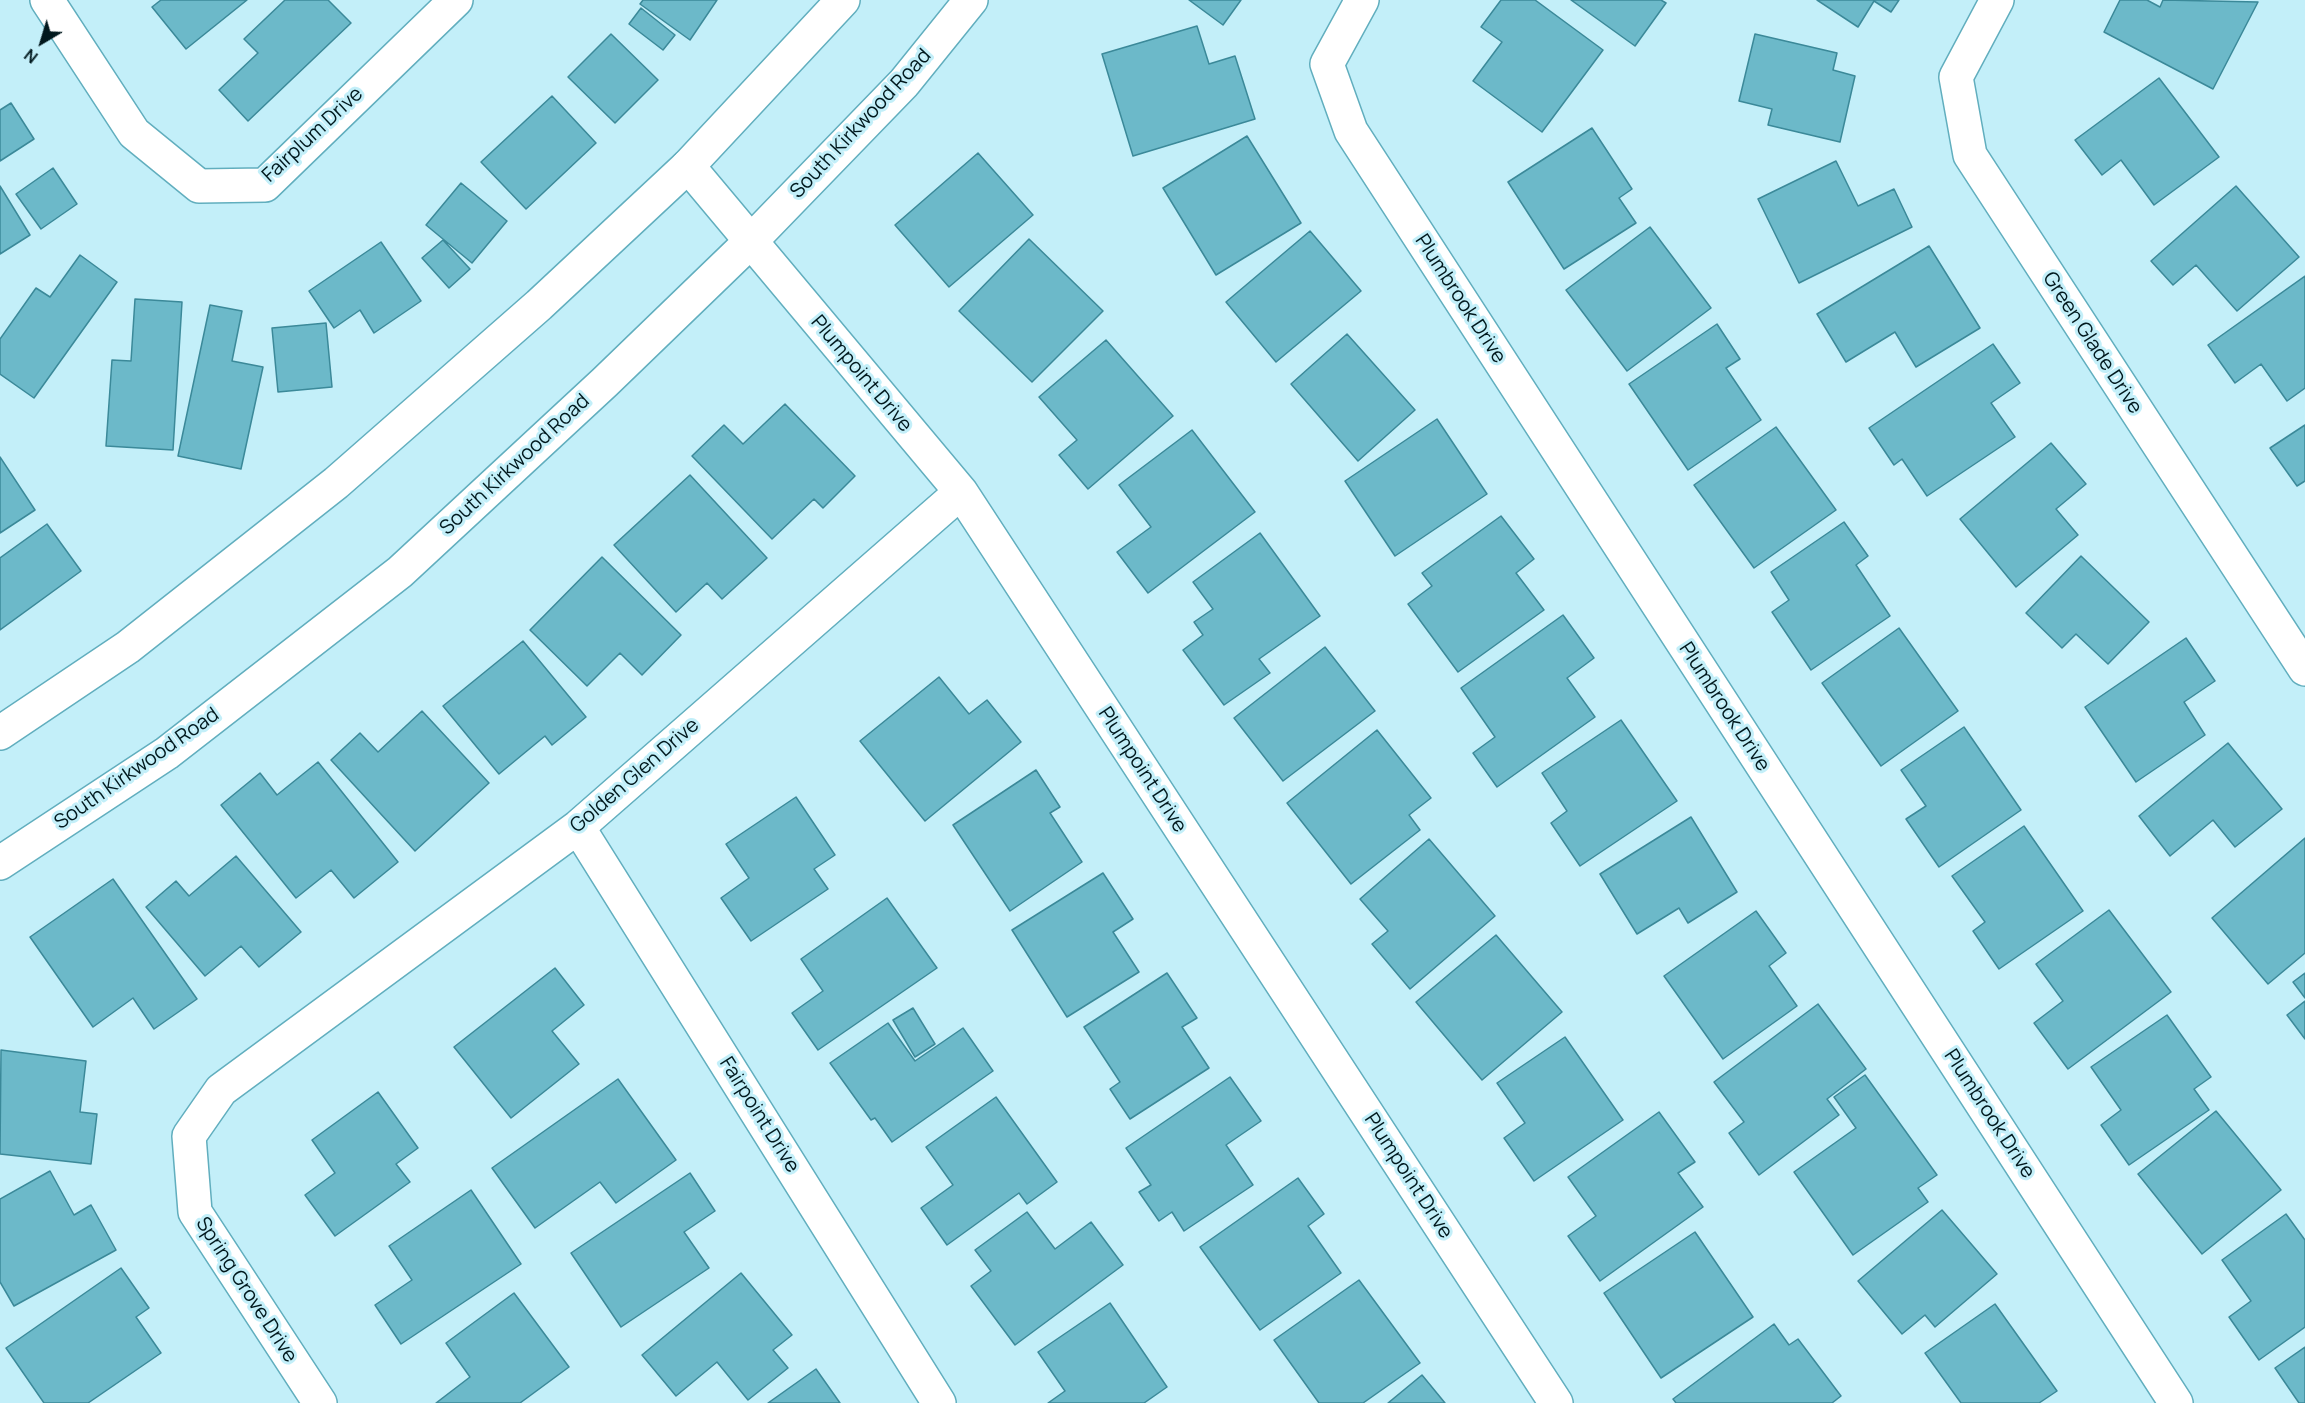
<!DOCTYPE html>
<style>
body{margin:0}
#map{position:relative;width:2305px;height:1403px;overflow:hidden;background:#c3eff9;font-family:Manrope,sans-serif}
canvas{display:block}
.north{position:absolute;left:12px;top:12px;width:60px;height:60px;-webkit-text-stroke:4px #c3eff9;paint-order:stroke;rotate:218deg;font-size:16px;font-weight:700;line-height:24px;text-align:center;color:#01181d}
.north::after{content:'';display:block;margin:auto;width:21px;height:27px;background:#01181d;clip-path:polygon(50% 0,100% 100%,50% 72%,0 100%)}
</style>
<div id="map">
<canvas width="2305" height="1403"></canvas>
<div class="north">N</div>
</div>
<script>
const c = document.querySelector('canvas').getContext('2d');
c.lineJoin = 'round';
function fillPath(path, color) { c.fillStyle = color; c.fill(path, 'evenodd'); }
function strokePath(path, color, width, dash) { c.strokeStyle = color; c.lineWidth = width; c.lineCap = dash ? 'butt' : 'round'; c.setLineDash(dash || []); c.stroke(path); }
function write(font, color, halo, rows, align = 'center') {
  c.font = font + ' Manrope,sans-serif'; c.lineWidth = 6; c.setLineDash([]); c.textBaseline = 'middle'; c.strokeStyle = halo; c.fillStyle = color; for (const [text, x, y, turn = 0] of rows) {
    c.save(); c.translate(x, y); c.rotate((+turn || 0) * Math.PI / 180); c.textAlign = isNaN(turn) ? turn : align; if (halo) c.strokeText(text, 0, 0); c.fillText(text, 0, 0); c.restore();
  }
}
const building = new Path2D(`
 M161,0h86l-61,49 -34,-42z
 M285,0h43l23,23 -103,98 -29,-31 39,-37 -14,-14z
 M643,0h74l-27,40 -50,-36z
 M1189,0h52l-18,25z
 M1501,0h34l68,50 -61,82 -69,-51 29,-39 -21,-15z
 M1571,0h90l5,3 -31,43z
 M1817,0h82l-8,12 -17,-11 -16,26z
 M2120,0h27l13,7 3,-7 95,2 -45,87 -109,-57z
 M641,8l34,27 -12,15 -34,-26z
 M1197,26l12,38 26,-8 20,63 -122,37 -31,-102z
 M611,34l47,46 -43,43 -47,-46z
 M1755,34l82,19 -4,17 22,6 -15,66 -72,-17 4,-16 -33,-8z
 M2159,78l60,79 -65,48 -33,-45 -19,15 -27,-35z
 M552,96l44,47 -70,66 -45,-47z
 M11,103l23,36 -34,22v-51z
 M1592,128l40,61 -13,9 17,25 -72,46 -56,-87z
 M1247,136l54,87 -85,52 -53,-87z
 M978,153l55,62 -84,72 -54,-62z
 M1836,161l22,45 36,-17 18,38 -113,56 -41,-84z
 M53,168l24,36 -36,25 -25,-35z
 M461,183l46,38 -35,42 -46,-38z
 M0,186l30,49 -30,19z
 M2236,186l63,71 -62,54 -41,-46 -23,20 -22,-24z
 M1650,227l61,81 -84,63 -61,-81z
 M1310,231l51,60 -85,71 -50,-60z
 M1029,239l74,72 -71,71 -73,-71z
 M443,240l27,29 -21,19 -27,-30z
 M381,242l40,59 -47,32 -14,-23 -26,18 -25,-37z
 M1929,246l51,82 -64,39 -21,-35 -49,30 -29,-48z
 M80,255l37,27 -83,116 -34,-24v-35l36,-51 14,9z
 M2305,276v112l-18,13 -26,-37 -26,19 -27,-38z
 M135,299l47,3 -9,148 -67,-4 6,-86 19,1z
 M210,305l32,6 -10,50 31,6 -22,102 -63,-13z
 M326,323l6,64 -54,5 -6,-64z
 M1717,324l23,35 -14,9 35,52 -73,50 -59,-86z
 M1347,334l68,76 -57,51 -67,-77z
 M1106,340l67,76 -85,73 -29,-34 18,-15 -38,-43z
 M1993,344l27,39 -29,20 24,34 -88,59 -25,-37 -8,6 -25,-37z
 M785,404l70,72 -32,32 -9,-9 -42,40 -80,-83 32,-31 19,19z
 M1437,419l50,75 -92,62 -50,-75z
 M2305,425v56l-8,5 -27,-38z
 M1776,427l60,83 -82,58 -60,-83z
 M1192,430l63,82 -107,81 -31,-41 34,-25 -32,-42z
 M2051,443l35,41 -30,25 22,26 -62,52 -56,-68z
 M0,457l35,53 -35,23z
 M690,475l77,83 -45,41 -15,-16 -31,29 -62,-67z
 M1501,516l33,43 -18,14 28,37 -86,62 -50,-68 24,-18 -10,-13z
 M1844,522l24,34 -12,9 34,51 -79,54 -39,-58 17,-12 -18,-28z
 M47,524l34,47 -81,59v-72z
 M1260,533l60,83 -61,43 11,14 -46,32 -41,-55 20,-15 -9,-13 19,-13 -20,-27z
 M2081,556l68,66 -41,42 -32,-30 -14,14 -36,-35z
 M602,557l79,78 -39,40 -22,-22 -33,33 -57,-56z
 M1563,615l31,43 -27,20 28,39 -98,70 -24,-34 22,-16 -34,-49z
 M1899,628l59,83 -77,55 -59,-83z
 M2186,638l29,43 -31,21 21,33 -69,47 -51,-75z
 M523,641l63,76 -34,28 -7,-9 -46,38 -56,-68z
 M1325,647l50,64 -92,70 -49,-63z
 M939,677l30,37 18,-14 34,42 -96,79 -65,-80z
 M422,711l67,72 -74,68 -84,-91 29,-27 18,19z
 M1621,720l56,81 -97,65 -29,-43 16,-12 -25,-38z
 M1964,727l57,83 -82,57 -33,-48 20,-13 -25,-36z
 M1377,730l54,68 -22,17 11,15 -69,54 -64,-81z
 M2228,743l54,66 -47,38 -22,-27 -43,36 -31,-40z
 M318,762l80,100 -44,36 -23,-28 -35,28 -75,-93 39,-32 17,22z
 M1036,770l24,37 -10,6 32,49 -72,49 -57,-86z
 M796,797l39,58 -21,14 14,20 -77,52 -30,-43 28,-20 -23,-34z
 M1691,817l46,75 -49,31 -9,-15 -42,26 -37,-60z
 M2024,826l59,85 -84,58 -26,-38 12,-9 -33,-46z
 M2305,838v115l-37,31 -56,-66z
 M1429,839l66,77 -85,73 -38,-45 16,-13 -28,-32z
 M236,856l65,76 -42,35 -18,-21 -36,30 -59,-69 30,-26 13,15z
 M1103,873l30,46 -20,13 26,40 -72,45 -55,-87z
 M113,879l84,120 -43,30 -21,-31 -40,29 -63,-90z
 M887,898l50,70 -119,82 -26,-37 31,-22 -22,-32z
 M2109,910l62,82 -103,77 -34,-46 29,-22 -27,-37z
 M1756,911l30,42 -17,13 28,40 -74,53 -59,-83z
 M1496,935l66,77 -80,68 -66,-78z
 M555,968l29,37 -32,26 27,33 -68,54 -57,-71z
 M1167,973l30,45 -15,9 27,41 -79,51 -20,-30 10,-7 -36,-55z
 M2305,973v25l-12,-16z
 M2305,1001v38l-18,-24z
 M1818,1004l48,65 -39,30 12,16 -80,60 -30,-42 15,-11 -30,-40z
 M913,1008l22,36 -20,13 -22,-37z
 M2167,1015l44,62 -17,12 15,21 -80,55 -28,-40 20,-15 -30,-43z
 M888,1023l27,38 48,-33 30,43 -101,71 -17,-24 -4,2 -41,-57z
 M1565,1037l58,83 -89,61 -30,-43 21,-15 -28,-40z
 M1,1050l85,11 -6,51 17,2 -6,50 -91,-10z
 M1865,1075l72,100 -19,13 10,14 -75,53 -59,-83 62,-44 -22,-31z
 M1230,1077l31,44 -35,24 27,40 -69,46 -12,-19 -13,9 -20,-29 12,-7 -25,-37z
 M618,1079l58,81 -60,43 -16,-21 -65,46 -43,-60z
 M378,1092l40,56 -22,16 14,18 -75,54 -30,-41 30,-22 -23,-33z
 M996,1097l61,85 -30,22 -8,-11 -72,52 -26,-37 32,-23 -27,-38z
 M2216,1111l65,79 -79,64 -64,-80z
 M1659,1112l36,50 -17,11 25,34 -103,74 -32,-45 28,-20 -28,-39z
 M50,1171l24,44 17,-10 25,45 -102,56 -14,-24v-83z
 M690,1173l25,38 -31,21 25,36 -88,59 -50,-74z
 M1298,1178l26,36 -16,12 33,47 -81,57 -60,-83z
 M471,1190l50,74 -120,80 -26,-39 37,-25 -23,-34z
 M1942,1210l55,64 -62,53 -10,-12 -23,19 -44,-53z
 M1027,1212l28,37 36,-27 32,43 -108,80 -44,-59 20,-15 -16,-21z
 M2286,1214l19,26v87l-46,33 -30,-43 22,-16 -29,-41z
 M1695,1232l58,85 -92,61 -57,-85z
 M121,1268l28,40 -13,9 25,36 -73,50h-44l-38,-55z
 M741,1273l51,62 -19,15 15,18 -40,32 -31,-38 -41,34 -34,-41z
 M1359,1280l61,83 -57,40h-44l-45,-63z
 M514,1293l55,74 -49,36h-84l34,-26 -24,-34z
 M1110,1303l57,84 -23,16h-96l17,-12 -27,-39z
 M1995,1304l62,87 -18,12h-78l-36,-50z
 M1774,1324l15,21 9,-6 43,57 -9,7h-156l-3,-4z
 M2305,1347v56h-6l-24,-35z
 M816,1369l24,34h-72z
 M1422,1375l23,28h-57z`);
fillPath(building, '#6cb9c9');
strokePath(building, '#3b8999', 1.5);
const street = new Path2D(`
 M47,0l87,133 65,53 66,-1 191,-185
 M1362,0l-35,64 24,67 825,1272
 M1997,0l-41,77 14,78 335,514
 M688,166l273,326 595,911
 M578,827l361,576
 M320,1403l-125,-191 -6,-76 32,-46 357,-263 383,-335`);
const secondary = new Path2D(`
 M0,733l128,-86 208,-164 203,-178 149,-139 155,-166
 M0,863l167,-110 233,-181 205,-190 145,-140 154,-159 67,-83`);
strokePath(street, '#61aebe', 36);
strokePath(secondary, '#61aebe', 36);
strokePath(street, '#fff', 33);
strokePath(secondary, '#fff', 33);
write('20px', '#01181d', '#c3eff9', [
 ["South Kirkwood Road",861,124,-47],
 ["Fairplum Drive",313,135,-43],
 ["Plumbrook Drive",1460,299,57],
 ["Green Glade Drive",2092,343,57],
 ["Plumpoint Drive",861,374,50],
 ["South Kirkwood Road",515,465,-43],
 ["Plumbrook Drive",1724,707,57],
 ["South Kirkwood Road",137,769,-35],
 ["Plumpoint Drive",1142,770,57],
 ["Golden Glen Drive",635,776,-41],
 ["Plumbrook Drive",1989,1114,57],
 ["Fairpoint Drive",759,1115,58],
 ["Plumpoint Drive",1408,1176,57],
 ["Spring Grove Drive",246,1290,57]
]);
</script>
